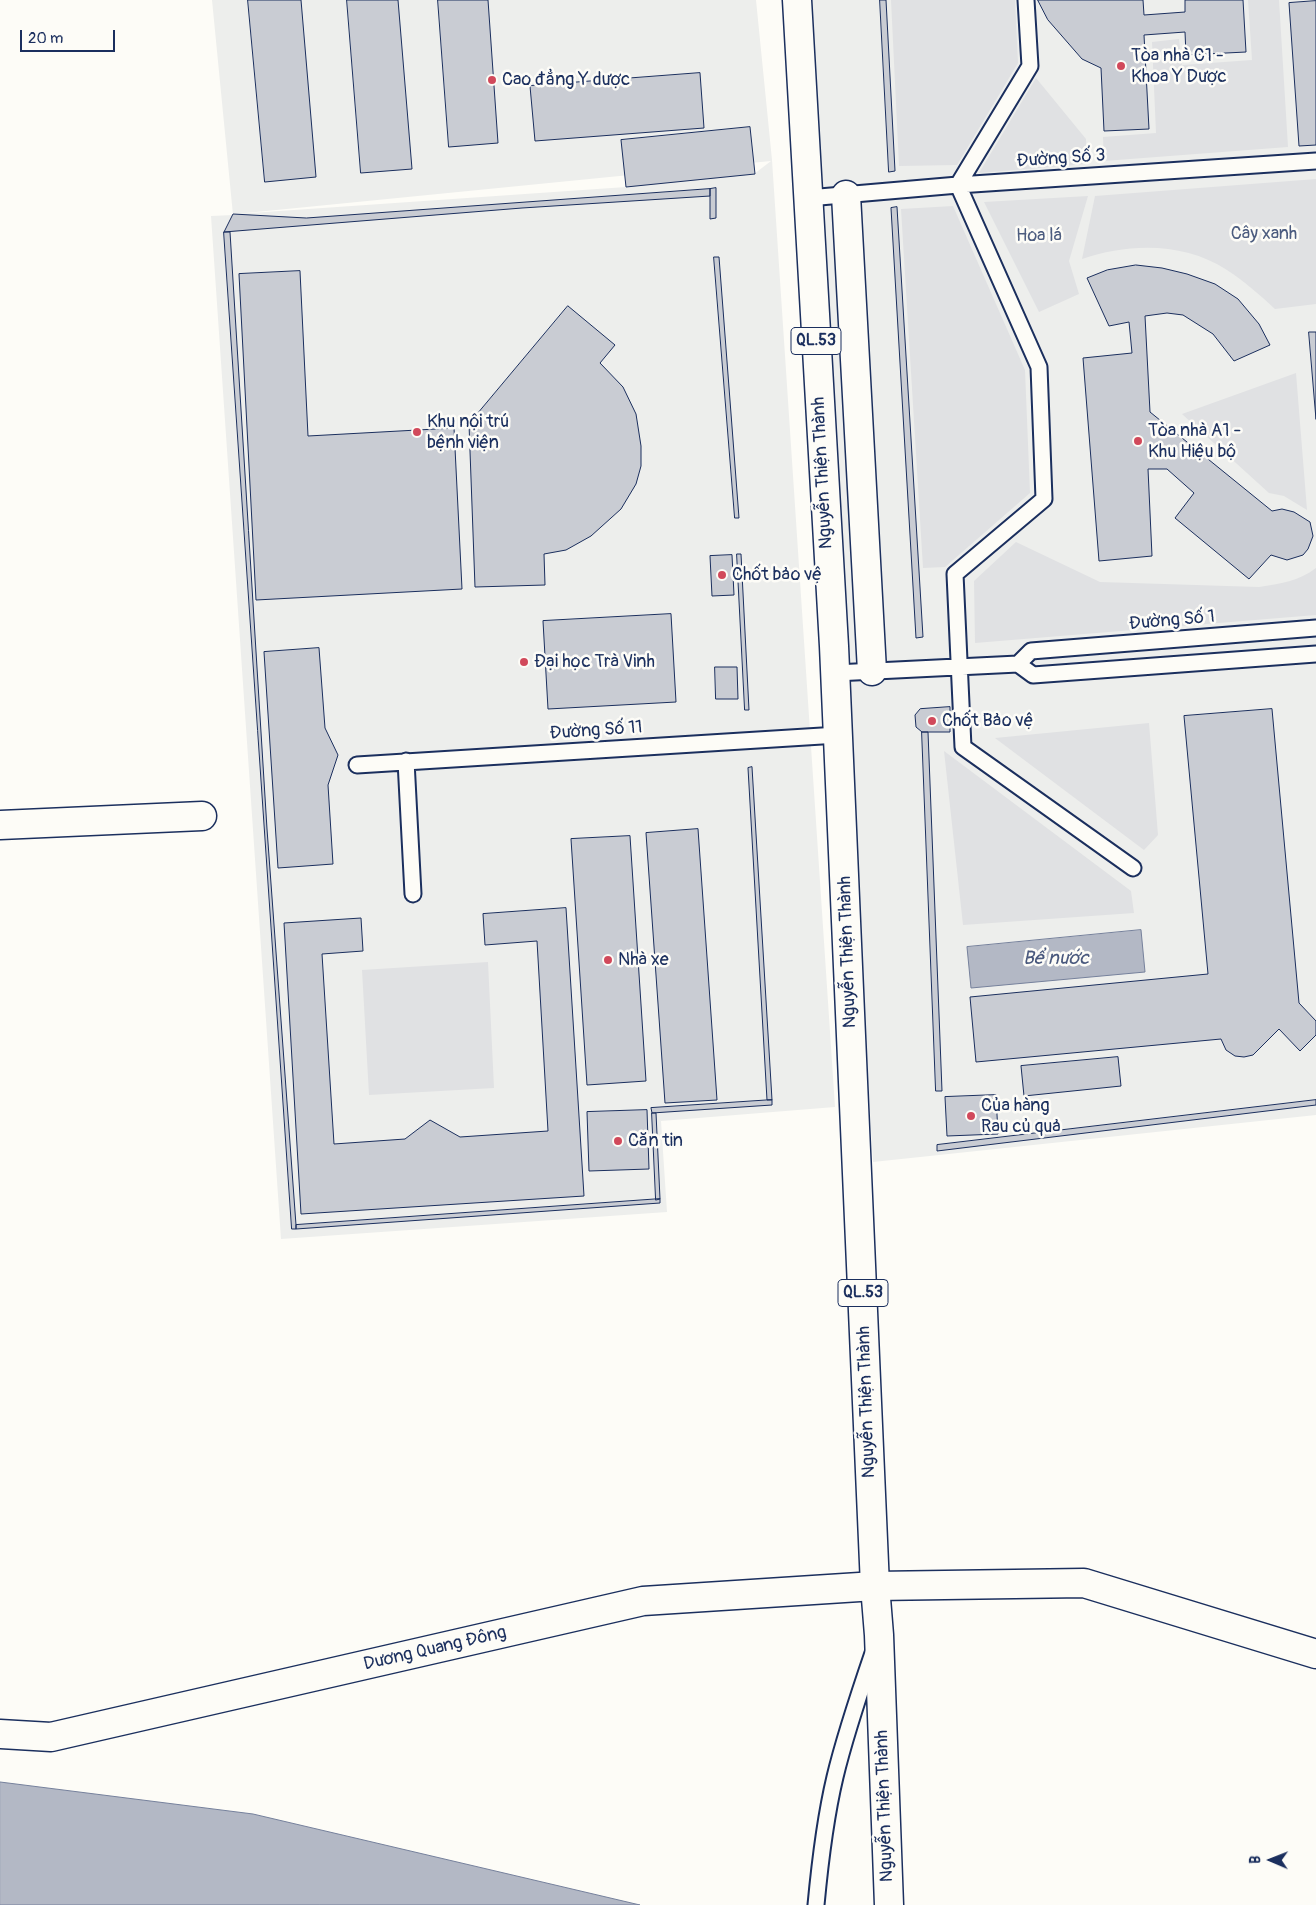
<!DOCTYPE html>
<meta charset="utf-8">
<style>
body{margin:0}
#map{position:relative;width:1316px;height:1905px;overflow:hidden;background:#fdfcf7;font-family:Pangolin,sans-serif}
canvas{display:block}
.north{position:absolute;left:1246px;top:1835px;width:50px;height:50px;-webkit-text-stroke:4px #fdfcf7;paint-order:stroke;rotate:271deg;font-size:14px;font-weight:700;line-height:20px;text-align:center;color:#1b2f5e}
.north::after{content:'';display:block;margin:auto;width:18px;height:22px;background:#1b2f5e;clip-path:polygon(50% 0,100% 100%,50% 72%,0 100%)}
.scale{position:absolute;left:20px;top:30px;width:95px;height:22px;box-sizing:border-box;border:2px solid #1b2f5e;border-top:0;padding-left:6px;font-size:15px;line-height:18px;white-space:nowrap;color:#1b2f5e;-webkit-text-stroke:4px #fdfcf7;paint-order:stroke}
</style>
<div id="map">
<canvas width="1316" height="1905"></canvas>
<div class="north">B</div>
<div class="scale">20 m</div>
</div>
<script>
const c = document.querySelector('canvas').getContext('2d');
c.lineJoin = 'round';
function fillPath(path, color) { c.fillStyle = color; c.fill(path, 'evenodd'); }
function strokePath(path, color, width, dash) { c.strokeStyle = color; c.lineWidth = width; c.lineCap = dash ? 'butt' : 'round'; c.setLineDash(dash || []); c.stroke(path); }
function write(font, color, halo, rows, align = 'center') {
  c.font = font + ' Pangolin,sans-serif'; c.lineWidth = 5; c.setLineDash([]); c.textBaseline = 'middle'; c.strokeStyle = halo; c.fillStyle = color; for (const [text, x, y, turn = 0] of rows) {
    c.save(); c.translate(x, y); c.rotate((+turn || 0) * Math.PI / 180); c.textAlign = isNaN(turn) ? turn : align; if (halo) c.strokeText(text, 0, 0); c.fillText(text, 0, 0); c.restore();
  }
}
fillPath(new Path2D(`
 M212,0h544l16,160 63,947 -174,14 6,91 -386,27 -70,-1023 22,-1zM771,161l-17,13 -128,13 -390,27z
 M804,0h512v1115l-443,47z`), '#edeeec');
fillPath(new Path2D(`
 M891,0h124l3,63 -61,102 -58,1z
 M1248,0h31l9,147 -184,14 -1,-24 53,-4 -4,-91 27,-3 3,26 70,-5z
 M1036,78l50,61 1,25 -108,9z
 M1316,179v125l-41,5c-15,-14 -31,-28 -48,-39 -43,-28 -98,-27 -145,-11l13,-63z
 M1088,196l-19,65 10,33 -40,18 -55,-110z
 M953,206l72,164 5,123 -85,74 -22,1 -22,-359z
 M1296,373l11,137 -23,-14 -15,-3 -87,-79z
 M1016,542l84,40 159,5c21,-3 40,-6 57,-19v47l-341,28 -1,-62z
 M1149,723l9,112 -14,15 -149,-112z
 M944,751l187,140 3,22 -171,12z
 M488,962l6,126 -125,7 -7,-125z`), '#e0e1e3');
const water = new Path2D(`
 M1141,930l4,42 -174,16 -4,-41z
 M0,1782l253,32 387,91h-640z`);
fillPath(water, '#b3b8c5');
strokePath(water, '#76819c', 1);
const building = new Path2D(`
 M248,0h53l15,177 -51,5z
 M347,0h51l14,169 -51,4z
 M438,0h50l10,143 -49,4z
 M880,0h6l9,171 -6,1z
 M1038,0h105l1,15 41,-3v-12h58l3,52 -60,3 -1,-23 -41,3 5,94 -45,2 -3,-63 -19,-9 -34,-39z
 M1316,1v144l-17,1 -10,-143z
 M700,73l4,55 -169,13 -5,-55z
 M750,127l5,47 -129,13 -5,-47z
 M716,188v30l-6,1v-30z
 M710,189v7l-188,12 -298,24 9,-18 73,4z
 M897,207l26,430 -7,1 -25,-430z
 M224,232h6l37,597 29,396v4h-4z
 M714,257h5l20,261h-4z
 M1136,265l26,3 25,6 28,10 23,15 21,25 11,21 -36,16 -21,-27 -30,-19 -16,-2 -22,3 5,96 122,99 10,-2 12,3 16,10 3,14 -5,13 -5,6 -16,5 -16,-5 -22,24 -74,-61 19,-25 -27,-24h-19l4,87 -53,5 -16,-203 49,-5 -3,-31 -20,4 -22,-48 20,-8z
 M300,271l8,165 146,-8 8,161 -206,11 -17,-326z
 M568,306l47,39 -15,18 23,24 13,27 5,32v20l-5,18 -15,25 -30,27 -25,14 -22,4 1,31 -70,2 -6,-163z
 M1309,332h7v87z
 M737,554h4l8,156h-4z
 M732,555l2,40 -22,1 -2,-40z
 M671,614l5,88 -128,7 -5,-88z
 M319,648l6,80 13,27 -10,30 5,79 -55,4 -14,-216z
 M715,667h22l1,32h-22z
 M950,707v25h-28l-6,-5 -1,-12 5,-6z
 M1272,709l27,294 17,18v14l-16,16 -21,-22 -26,26 -9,2 -9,-1 -9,-6 -5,-11 -245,23 -6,-65 238,-23 -24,-258z
 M922,732h6l14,359h-6z
 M752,767l20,333h-5l-19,-332z
 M698,829l19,271 -52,3 -19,-270z
 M630,836l16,245 -59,4 -16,-246z
 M566,908l18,288 -283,18 -17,-291 77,-5 2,33 -41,3 12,190 71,-5 25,-19 30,17 88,-6 -11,-190 -52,4 -2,-31z
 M1118,1057l3,29 -97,10 -3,-30z
 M996,1095l2,39 -51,2 -2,-39z
 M772,1100v5l-120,8 -1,-5z
 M1316,1100v5l-379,46v-6z
 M647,1110l2,59 -60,2 -2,-59z
 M652,1113h4l4,86 -4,1z
 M660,1199v4l-364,26v-4z`);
fillPath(building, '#c9ccd3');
strokePath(building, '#1b2f5e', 1);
const lane = new Path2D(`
 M1026,0l4,66 -72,119 81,182 5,132 -89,75 8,173 170,121
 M808,198l150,-13 358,-24
 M1018,664l13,-13 285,-23
 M1018,664l15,11 283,-21
 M835,673l183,-9
 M406,761l7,133
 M357,765l481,-30
 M816,1905c4,-43 9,-86 19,-128 10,-42 24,-83 38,-124`);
const street = new Path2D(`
 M846,195l26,476
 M0,825l202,-9
 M875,1586l209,-3 232,71`);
const secondary = new Path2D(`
 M0,1734l51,3 592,-136 232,-15`);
const highway = new Path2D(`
 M797,0l37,646 41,940 4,49 10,270`);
strokePath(lane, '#1b2f5e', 19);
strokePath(street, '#1b2f5e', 31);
strokePath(secondary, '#1b2f5e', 31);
strokePath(highway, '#1b2f5e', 31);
strokePath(lane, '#fdfcf7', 15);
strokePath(street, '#fdfcf7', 28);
strokePath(secondary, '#fdfcf7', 28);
strokePath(highway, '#fdfcf7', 28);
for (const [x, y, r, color] of [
 [1121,66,5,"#d1495b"],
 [492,80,5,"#d1495b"],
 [417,432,5,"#d1495b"],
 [1138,441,5,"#d1495b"],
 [722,575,5,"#d1495b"],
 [524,662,5,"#d1495b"],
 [932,721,5,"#d1495b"],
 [608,960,5,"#d1495b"],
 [971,1116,5,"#d1495b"],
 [618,1141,5,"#d1495b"]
]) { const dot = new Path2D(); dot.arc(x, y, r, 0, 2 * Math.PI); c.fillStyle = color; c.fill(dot); strokePath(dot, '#fdfcf7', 2); }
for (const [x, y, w] of [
 [816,341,50],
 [863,1293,50]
]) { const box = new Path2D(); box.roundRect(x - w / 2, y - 13.5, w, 27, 4); c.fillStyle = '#fdfcf7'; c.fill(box); strokePath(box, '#1b2f5e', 1); }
write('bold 16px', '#1b2f5e', null, [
 ["QL.53",816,341],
 ["QL.53",863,1293]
]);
write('18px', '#1b2f5e', '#fdfcf7', [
 ["Tòa nhà C1 -",1131,56],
 ["Khoa Y Dược",1131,77],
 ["Cao đẳng Y dược",502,80],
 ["Khu nội trú",427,422],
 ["bệnh viện",427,443],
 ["Tòa nhà A1 -",1148,431],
 ["Khu Hiệu bộ",1148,452],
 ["Chốt bảo vệ",732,575],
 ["Đại học Trà Vinh",534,662],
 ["Chốt Bảo vệ",942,721],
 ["Nhà xe",618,960],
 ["Của hàng",981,1106],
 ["Rau củ quả",981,1127],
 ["Căn tin",628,1141]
], 'left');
write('18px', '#1b2f5e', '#fdfcf7', [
 ["Đường Số 3",1061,159,-4],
 ["Nguyễn Thiện Thành",823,473,-93],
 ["Đường Số 1",1172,621,-5],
 ["Đường Số 11",596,731,-4],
 ["Nguyễn Thiện Thành",848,952,-92],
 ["Nguyễn Thiện Thành",867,1402,-92],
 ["Dương Quang Đông",435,1649,-13],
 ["Nguyễn Thiện Thành",885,1806,-92]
]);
write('18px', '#4c5c7f', '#fdfcf7', [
 ["Cây xanh",1264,234],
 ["Hoa lá",1039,236]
]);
write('italic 19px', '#49587d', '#fdfcf7', [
 ["Bể nước",1056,959]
]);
</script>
